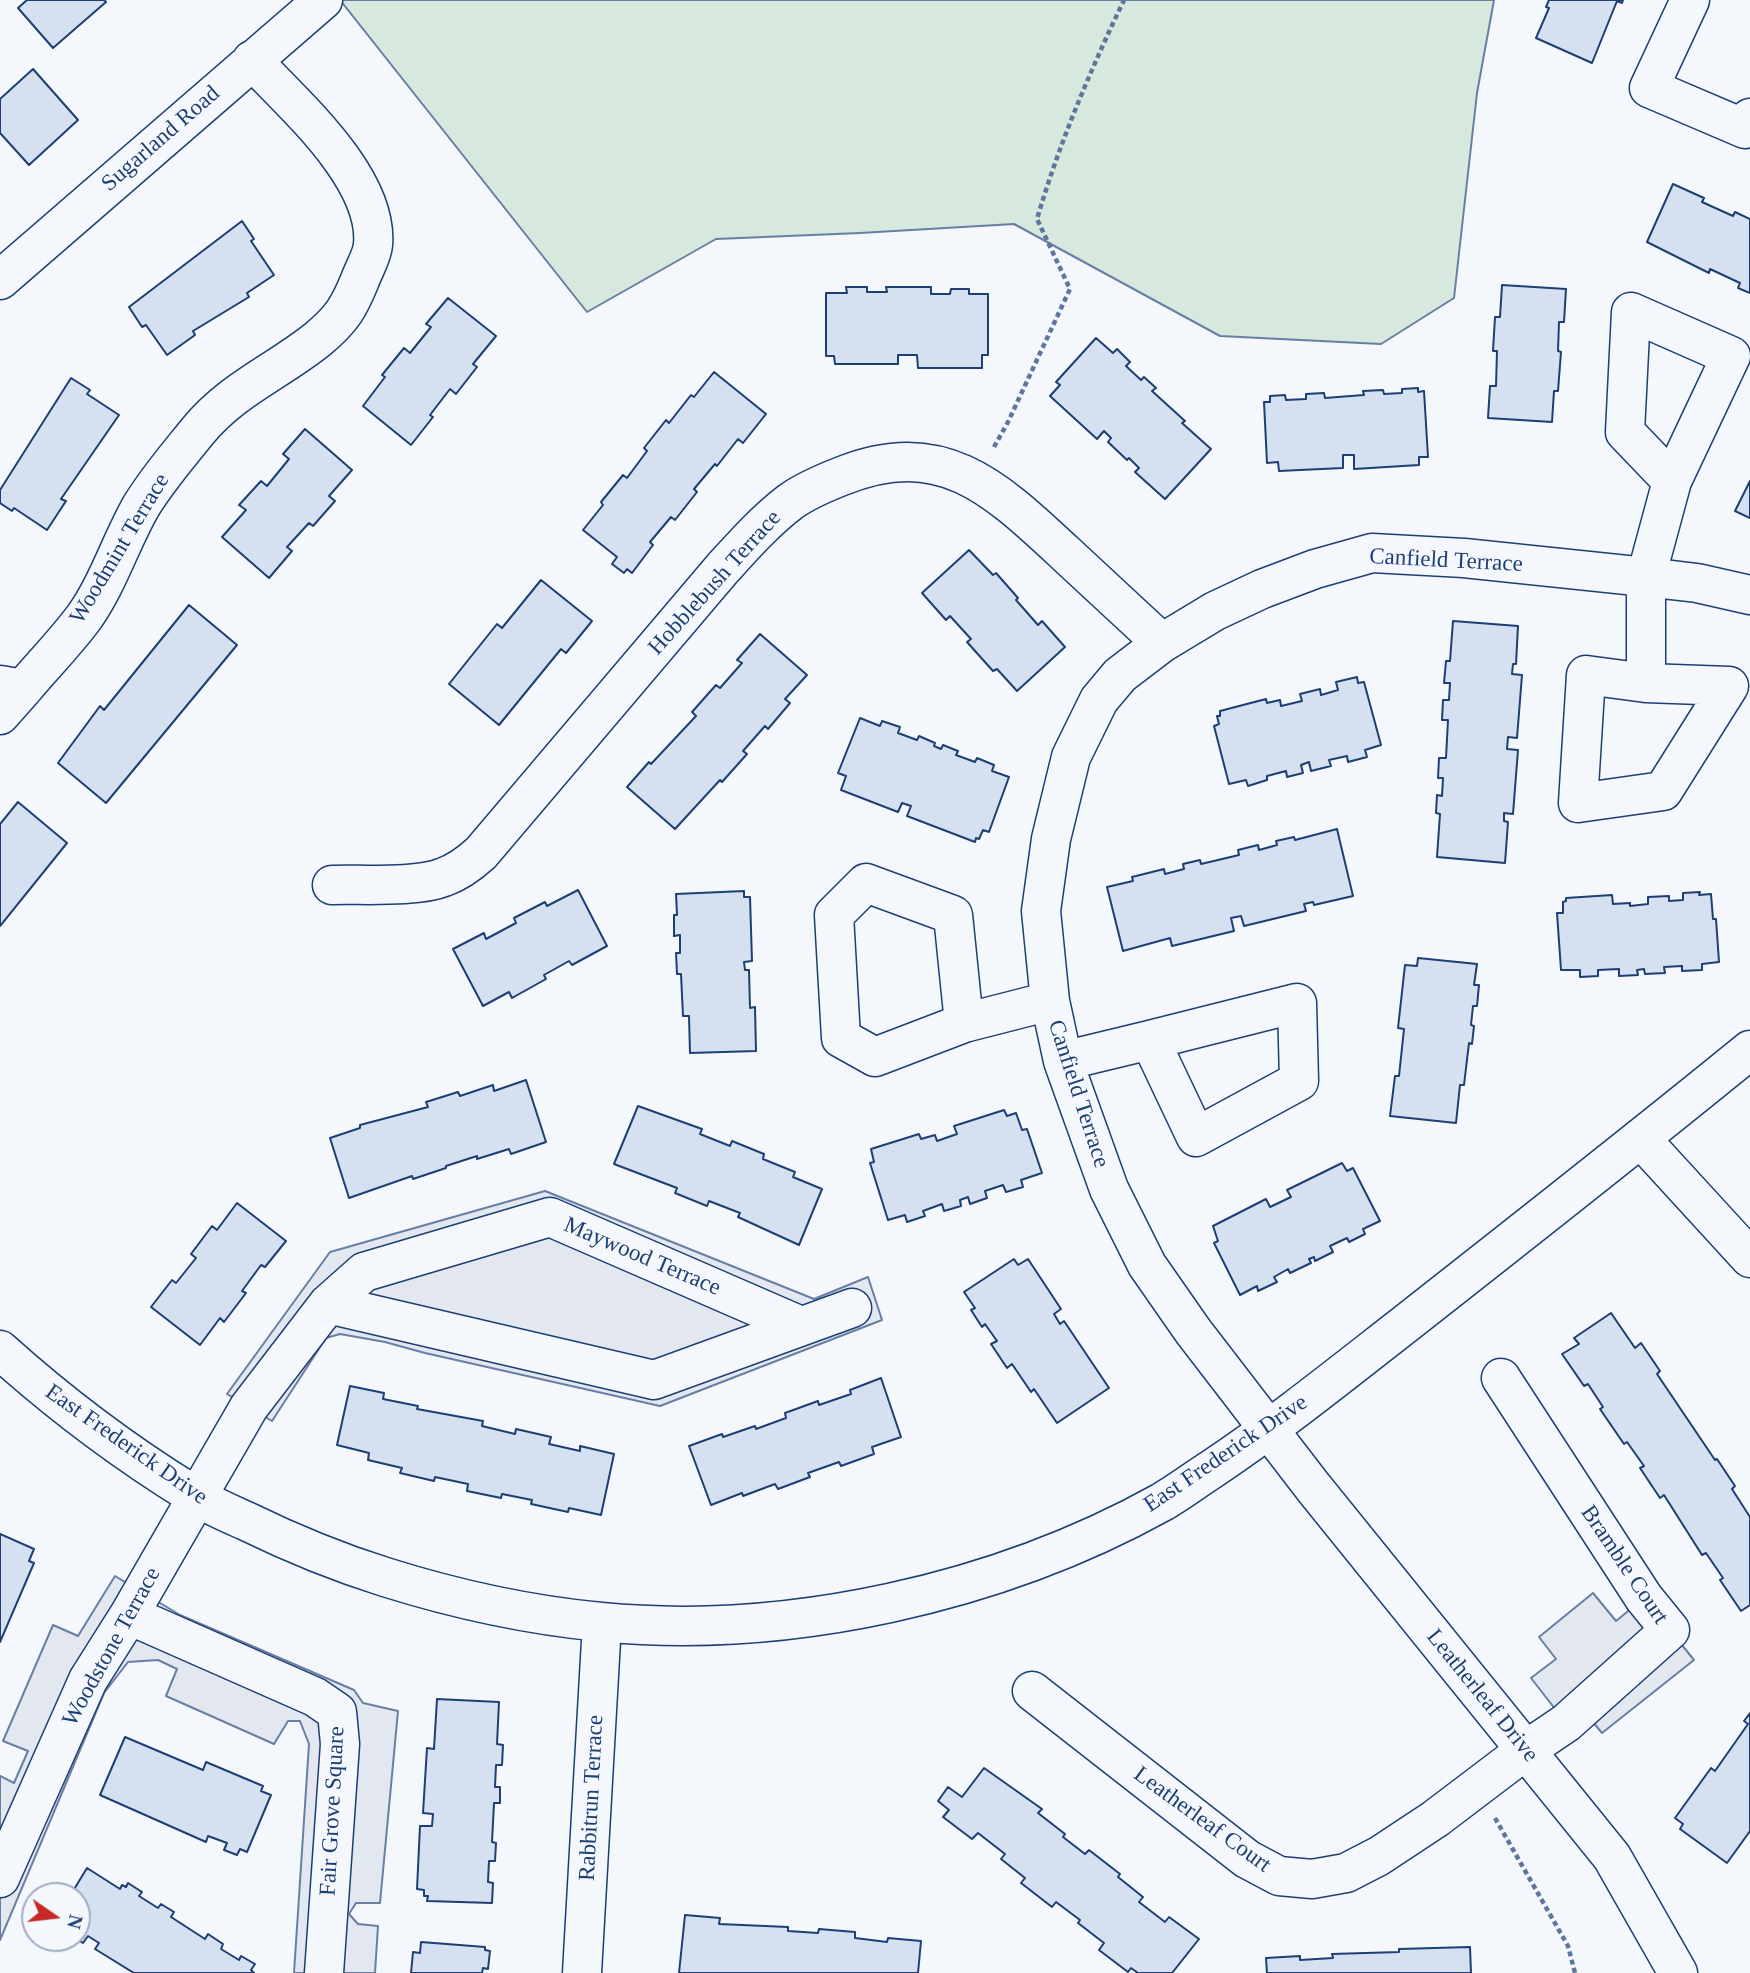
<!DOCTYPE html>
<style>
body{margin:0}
#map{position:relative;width:1750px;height:1973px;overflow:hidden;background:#f4f7fb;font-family:Georgia,serif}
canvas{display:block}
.north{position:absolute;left:21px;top:1882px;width:70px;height:70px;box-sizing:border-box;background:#f4f7fb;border:2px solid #9eadc5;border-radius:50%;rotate:104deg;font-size:19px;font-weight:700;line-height:28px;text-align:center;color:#1d3f73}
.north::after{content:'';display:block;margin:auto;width:24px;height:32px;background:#c62828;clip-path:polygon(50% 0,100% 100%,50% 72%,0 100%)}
</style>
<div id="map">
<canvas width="1750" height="1973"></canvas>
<div class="north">N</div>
</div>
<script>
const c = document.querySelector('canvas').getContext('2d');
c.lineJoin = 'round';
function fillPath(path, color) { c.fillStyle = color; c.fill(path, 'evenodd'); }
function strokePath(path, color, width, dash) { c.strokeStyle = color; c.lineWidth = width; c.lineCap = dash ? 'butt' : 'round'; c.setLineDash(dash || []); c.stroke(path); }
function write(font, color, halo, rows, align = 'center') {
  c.font = font + ' Georgia,serif'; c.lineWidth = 5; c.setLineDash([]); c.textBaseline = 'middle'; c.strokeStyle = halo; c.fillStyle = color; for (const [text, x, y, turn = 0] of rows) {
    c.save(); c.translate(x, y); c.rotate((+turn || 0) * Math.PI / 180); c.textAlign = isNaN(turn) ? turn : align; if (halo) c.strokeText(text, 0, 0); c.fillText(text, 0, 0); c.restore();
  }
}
const green = new Path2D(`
 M340,0h1154l-17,93 -23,205 -73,46 -161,-8 -206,-112 -154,9 -144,6 -129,73z`);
fillPath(green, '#d7e8df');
strokePath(green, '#687fa3', 2);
const parking = new Path2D(`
 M545,1191l269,108 54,-22 14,43 -222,86 -235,-53 -40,-11 -45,-8 -14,4 -54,83 -45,-27 103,-142z
 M115,1576l65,39 174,75 9,13 35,8 -18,192h-24l-7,11 9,10 20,2 -3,47h-81l15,-229 -9,-23h-12l-14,23 -108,-48 11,-27 -19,-9 -30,2 -24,31 -104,247v-164l14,7 14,-32 -25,-10 50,-116 25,11z
 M1593,1593l23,28 28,-23 50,62 -92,73 -19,-23 -17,13 -35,-45 25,-19 -17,-22z`);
fillPath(parking, '#e3e8f0');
strokePath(parking, '#687fa3', 2);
const building = new Path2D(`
 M27,0h77l2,2 -53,46 -35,-40z
 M1549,0h74l-1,3 -5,-2 -25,62 -56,-25 13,-30 -3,-1z
 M33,69l45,51 -49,45 -29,-32v-34z
 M1673,184l31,14 -2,4 31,14 2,-4 15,7v74l-12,-5 2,-5 -30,-14 -1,4 -62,-31z
 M242,221l12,18 -3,2 23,34 -27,18 2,4 -56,34 2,4 -28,20 -21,-30 -4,2 -13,-20z
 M1502,285l64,4 -2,33h-5l-1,29 3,1 -3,39h-4l-2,31 -64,-4 2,-32h6l1,-35h-4l2,-34h5z
 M846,287h21v5h20l-1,-5h45v7h19l1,-5h18v5h19v61h-6v13h-64l-1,-13h-19v9h-63l-1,-8h-8v-63h21z
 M448,298l48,38 -23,28 4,3 -21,27 -6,-5 -20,26 3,2 -22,28 -48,-39 22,-29 -3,-2 22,-27 6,5 21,-26 -5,-3z
 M1096,338l17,15 4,-4 13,13 -4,4 15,14 3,-3 12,11 -4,3 33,30 -3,2 29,26 -46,50 -30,-27 4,-4 -10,-10 -2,2 -19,-18 3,-4 -7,-7 -7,8 -47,-43 10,-11 -4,-3z
 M714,372l52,42 -23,29 -5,-4 -21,27 -2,-2 -21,25 3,3 -22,28 -4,-3 -21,25 3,3 -21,28 -5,-4 -3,4 -12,-9 5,-7 -34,-27 20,-25 -2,-3 22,-27 4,3 20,-27 -3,-3 22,-28 3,3 22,-28 3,2z
 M71,378l19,12 -3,4 32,21 -58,84 5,2 -19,29 -33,-22 -2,3 -12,-8v-13z
 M1418,388v4l6,-1 4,66h-9v8l-65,4v-14h-11v13l-64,3 -1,-9 -11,1 -3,-61h6v-6l15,-1 1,5 20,-1v-5l18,-1 1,5 39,-3 -1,-4 20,-1 1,4 18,-1v-4z
 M305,429l47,41 -23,26 6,5 -22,25 -4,-3 -22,24 5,4 -23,27 -47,-41 24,-27 -7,-5 22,-24 6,5 22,-27 -6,-5z
 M1750,481v37l-15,-7z
 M969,550l24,25 3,-2 22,25 -2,2 22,25 4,-4 23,26 -48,44 -20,-22 -4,2 -26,-29 4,-3 -21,-23 -4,4 -24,-27z
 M541,580l51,41 -26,32 -5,-4 -62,76 -50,-41 48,-60 5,4z
 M189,605l48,40 -131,158 -48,-40 42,-57 4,4z
 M1453,621l65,5 -2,38h-3l-1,10 10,1 -5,63 -9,-1 -1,12 11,1 -5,64 -9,-1v8l4,1 -3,41 -68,-6 3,-43 -4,-1 1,-18 5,1 1,-18h-5l1,-20h7l2,-38h-6l1,-20h6l1,-17h-6l2,-22h4z
 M760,634l47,41 -22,24 5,4 -22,26 -3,-3 -22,25 4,3 -25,28 -2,-2 -45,49 -48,-42 22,-25 2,2 45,-48 -4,-4 24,-27 4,3 22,-25 -5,-3z
 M1357,677l1,6 6,-1 17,63 -16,5 2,7 -19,5 -1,-6 -18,4 2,6 -20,5 -2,-9 -8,3 2,8 -16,4 -1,-6 -19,5v4l-19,6 -2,-6 -17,4 -15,-58 5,-2 -2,-8h3v-5l46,-12 1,4 13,-3 1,6 21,-5 -2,-7 20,-5 1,6 17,-5 -2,-8z
 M860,718l20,8 2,-5 18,6 -2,6 19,7 2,-4 16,7 -1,3 7,3 2,-4 15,6 -2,4 19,7 2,-4 17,7 -2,6 17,6 -20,55 -6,-2 -4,9 -3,-1 -1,4 -68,-26 4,-10 -9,-3 -4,9 -57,-22 5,-14 -8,-3z
 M18,802l49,41 -67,83v-102z
 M1337,829l16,67 -39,9 -1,-3 -9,2 2,7 -62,15 -3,-10 -10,2 3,13 -62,15 -2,-8 -47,13 -16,-64 26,-6 -1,-4 32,-8 1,5 19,-5 -1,-5 17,-4 1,4 38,-9 -1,-5 20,-5 1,5 18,-5 -1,-4 18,-4 1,3z
 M578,890l29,56 -35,19 -3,-4 -25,14 2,4 -34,19 -3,-6 -26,14 -30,-57 31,-16 2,6 30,-16 -2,-5 31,-16 2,4z
 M744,891v6h6l2,64 -8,1 1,8h4l1,38 5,-1 1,44 -66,2 -1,-37h-6l-2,-42h-4l-1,-21h4v-18l-6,1v-21h3l-1,-21z
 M1700,892l-1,3 12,-1 2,25h3l3,43 -17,2v6l-20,1v-5l-18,1 1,6 -20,1 -1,-5 -7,1 1,5 -19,1v-7l-21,1v6l-18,1v-7h-19l-4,-57h6v-11l3,-1v-3l46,-3 1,9 17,-1v3l18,-2v-7l21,-1v5l14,-1v-7z
 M1418,958l59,6 -3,21h5l-2,21h-4l-2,19 3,1 -2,18 -3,-1 -5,42h-4l-4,38 -66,-7 5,-40h4l5,-47 -6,-1 7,-63 12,1z
 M526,1080l20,62 -35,12 -2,-5 -32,10v-3l-31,10v2l-33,11 -1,-3 -63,22 -19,-60 30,-10v-3l68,-18 -2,-5 32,-10 2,4 33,-11 1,6z
 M638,1106l64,23 -2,5 30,12 2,-5 32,13 -1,5 32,13 -2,5 29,12 -23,56 -61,-28 2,-4 -31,-12 -2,5 -32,-13 2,-5 -63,-24z
 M1004,1110l3,6 9,-3 6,17 5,-1 15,44 -21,7 2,7 -17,5 -3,-7 -18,6 2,7 -17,6 -2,-7 -8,3 1,6 -17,5 -2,-7 -19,7 2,5 -18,6 -2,-7 -17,5 -18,-57 4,-1 -3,-13 48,-15 2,5 14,-4 2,6 20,-7 -3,-8z
 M1342,1163l5,8 6,-3 27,53 -17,8 2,5 -16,8 -2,-4 -17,8 3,6 -18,9 -1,-4 -5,2 2,4 -21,10 -2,-4 -14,8 3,5 -19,9 -1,-5 -17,9 -26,-52 4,-2 -5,-15 53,-27 4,8 21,-10 -4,-7z
 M237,1203l49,38 -21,26 -4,-2 -19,26 4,2 -22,29 -4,-4 -20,27 -49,-38 21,-27 4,3 20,-25 -5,-4 21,-28 5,4z
 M1014,1259l4,6 10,-6 33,50 -7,5 6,10 4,-3 45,67 -52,35 -23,-34 -3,3 -19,-28 -5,4 -16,-24 6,-3 -12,-17 -3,3 -11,-17 4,-2 -11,-16z
 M1611,1313l24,35 6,-5 19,28 -3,3 58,86 2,-1 18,27 -3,3 18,28v88l-9,6 -21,-31 3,-2 -17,-25 -4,2 -38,-60 -4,3 -20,-30 4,-2 -17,-24 -3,2 -24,-35 3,-2 -15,-23 -4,2 -22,-32 17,-10 -5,-6z
 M881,1378l20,59 -29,10 2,7 -33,12 -2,-4 -31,11 2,4 -32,12 -3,-5 -32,12 -1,-3 -31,12 -22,-59 33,-12 1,3 32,-11 1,3 30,-11 -1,-5 33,-12 1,4 32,-11 -1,-4z
 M350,1386l34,7 -1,6 35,7 -1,3 66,12 -1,5 33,8 1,-5 35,8 -2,7 31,7v-5l34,8 -13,61 -32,-7 -1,4 -37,-8 1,-4 -30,-6 -1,4 -34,-7 1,-7 -33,-7 -1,4 -34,-8 2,-5 -34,-8 1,-7 -32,-8z
 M0,1534l34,15 -5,12 5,2 -34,79z
 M437,1699l62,3 -2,42 6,1 -1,20h-6l-1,22h5v16h-6l-2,39 4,1 -1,18h-6l-1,21 5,1 -1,20 -65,-2 1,-5h-4v-6l-7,-1 3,-63h12l1,-12 -10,-1 4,-65 7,1z
 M1750,1713v118l-23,32 -47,-34 3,-5 -8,-6 36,-50 4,3 33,-47 -4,-3z
 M125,1737l78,33 3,-8 57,24 -2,5 10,4 -24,57 -7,-3 -3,6 -13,-5 3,-7 -19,-7 -2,6 -106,-47z
 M984,1768l58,41 -4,4 27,21 -2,3 22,17 4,-4 31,24 -2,3 25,20 -4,5 26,20 4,-5 30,22 -27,34h-34l-7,-5 -3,4 -29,-22 5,-7 -26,-20 2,-3 -24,-18 -4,5 -31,-24 4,-5 -24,-19 4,-5 -27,-21 -6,6 -29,-22 6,-7 -11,-9 10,-14 14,10z
 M87,1868l33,21 2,-4 4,2 2,-4 14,9 -3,4 19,12 3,-4 13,8 -3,5 34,22 3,-5 15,10 -2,5 18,11 2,-4 14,8 -4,6 3,3h-120l-39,-24 4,-6 -11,-7 -5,7 -8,-5h2v-42h-7z
 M685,1915l35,3 -1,6 69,3v4l30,2 1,-4 36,3v6l32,4 1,-4 33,3 -3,32h-239z
 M421,1942l64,5v3l5,1 -2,18 -5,-1 -1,5h-71l2,-21 7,1z
 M1470,1947l1,26h-204l-1,-15 34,-2v4l33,-2 -1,-4 67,-2v-3z`);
fillPath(building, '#d5e0f0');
strokePath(building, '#1d3f73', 2);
const minor = new Path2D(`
 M1690,0l-41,88 96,41 5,-11
 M0,280l323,-280
 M1631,312l100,44 -59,125 -47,-49z
 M1586,675l60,8 83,3 -66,105 -85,12z
 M1646,683v-106l26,-96
 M0,685l23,4 -23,26
 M23,689c20,-24 43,-47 62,-73 23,-33 35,-72 55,-108 16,-27 37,-51 57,-76 35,-43 80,-60 121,-93 24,-20 31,-32 42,-59 4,-11 12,-24 13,-35 6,-67 -79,-140 -121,-185
 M866,883l87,32 11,108 -89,34 -34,-19 -7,-123z
 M332,885c30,-1 85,3 112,-8 14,-5 26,-14 37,-24l241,-284c21,-23 42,-47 68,-67 15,-11 34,-19 52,-26 100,-40 153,12 223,77 32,30 65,60 97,90
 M1297,1003l2,78 -103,56 -46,-97z
 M964,1023l86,-22
 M1063,1061l87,-21
 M1641,1139l109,119
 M328,1304l326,76 198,-72
 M0,1350c60,54 124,102 192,144 17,11 36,19 54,27 45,22 91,41 139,56 70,22 143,38 216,45 187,18 397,-29 561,-120 17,-10 33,-22 50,-33 67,-45 129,-95 192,-144 116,-91 232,-182 346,-275
 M129,1615l186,82 22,15 3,32 -16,229
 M1032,1691l215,168 32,17 33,3 34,-6 33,-17 56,-37 91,-69 40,-27 104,-93 -26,-32 -143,-220
 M0,1878l88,-198 41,-65 120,-208 79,-103 36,-32 186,-55 251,109
 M582,1973l20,-350
 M1678,1973l-66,-116 -299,-370 -120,-156 -46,-66 -38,-76 -46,-128 -13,-60 -9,-90 10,-72 20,-82 28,-57 21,-25 42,-32 53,-32 47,-22 53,-20 57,-16 92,5 182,19 51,6 53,12`);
strokePath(minor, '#1d3f73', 41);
strokePath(new Path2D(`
 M994,447l14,-25 62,-133 -33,-70c22,-75 53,-148 87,-219
 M1495,1818l73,128 7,27`), '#5e769c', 4.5, [5, 3.5]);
strokePath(minor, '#f4f7fb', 38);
write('23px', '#1d3f73', '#f4f7fb', [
 ["Sugarland Road",161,139,-41],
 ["Woodmint Terrace",120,549,-59],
 ["Canfield Terrace",1446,561,3],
 ["Hobblebush Terrace",715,583,-48],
 ["Canfield Terrace",1078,1094,72],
 ["Maywood Terrace",642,1257,23],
 ["East Frederick Drive",126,1445,35],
 ["East Frederick Drive",1226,1454,-34],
 ["Bramble Court",1624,1565,56],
 ["Woodstone Terrace",112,1647,-61],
 ["Leatherleaf Drive",1482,1696,51],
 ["Rabbitrun Terrace",592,1798,-87],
 ["Fair Grove Square",333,1811,-87],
 ["Leatherleaf Court",1202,1820,36]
]);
</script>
